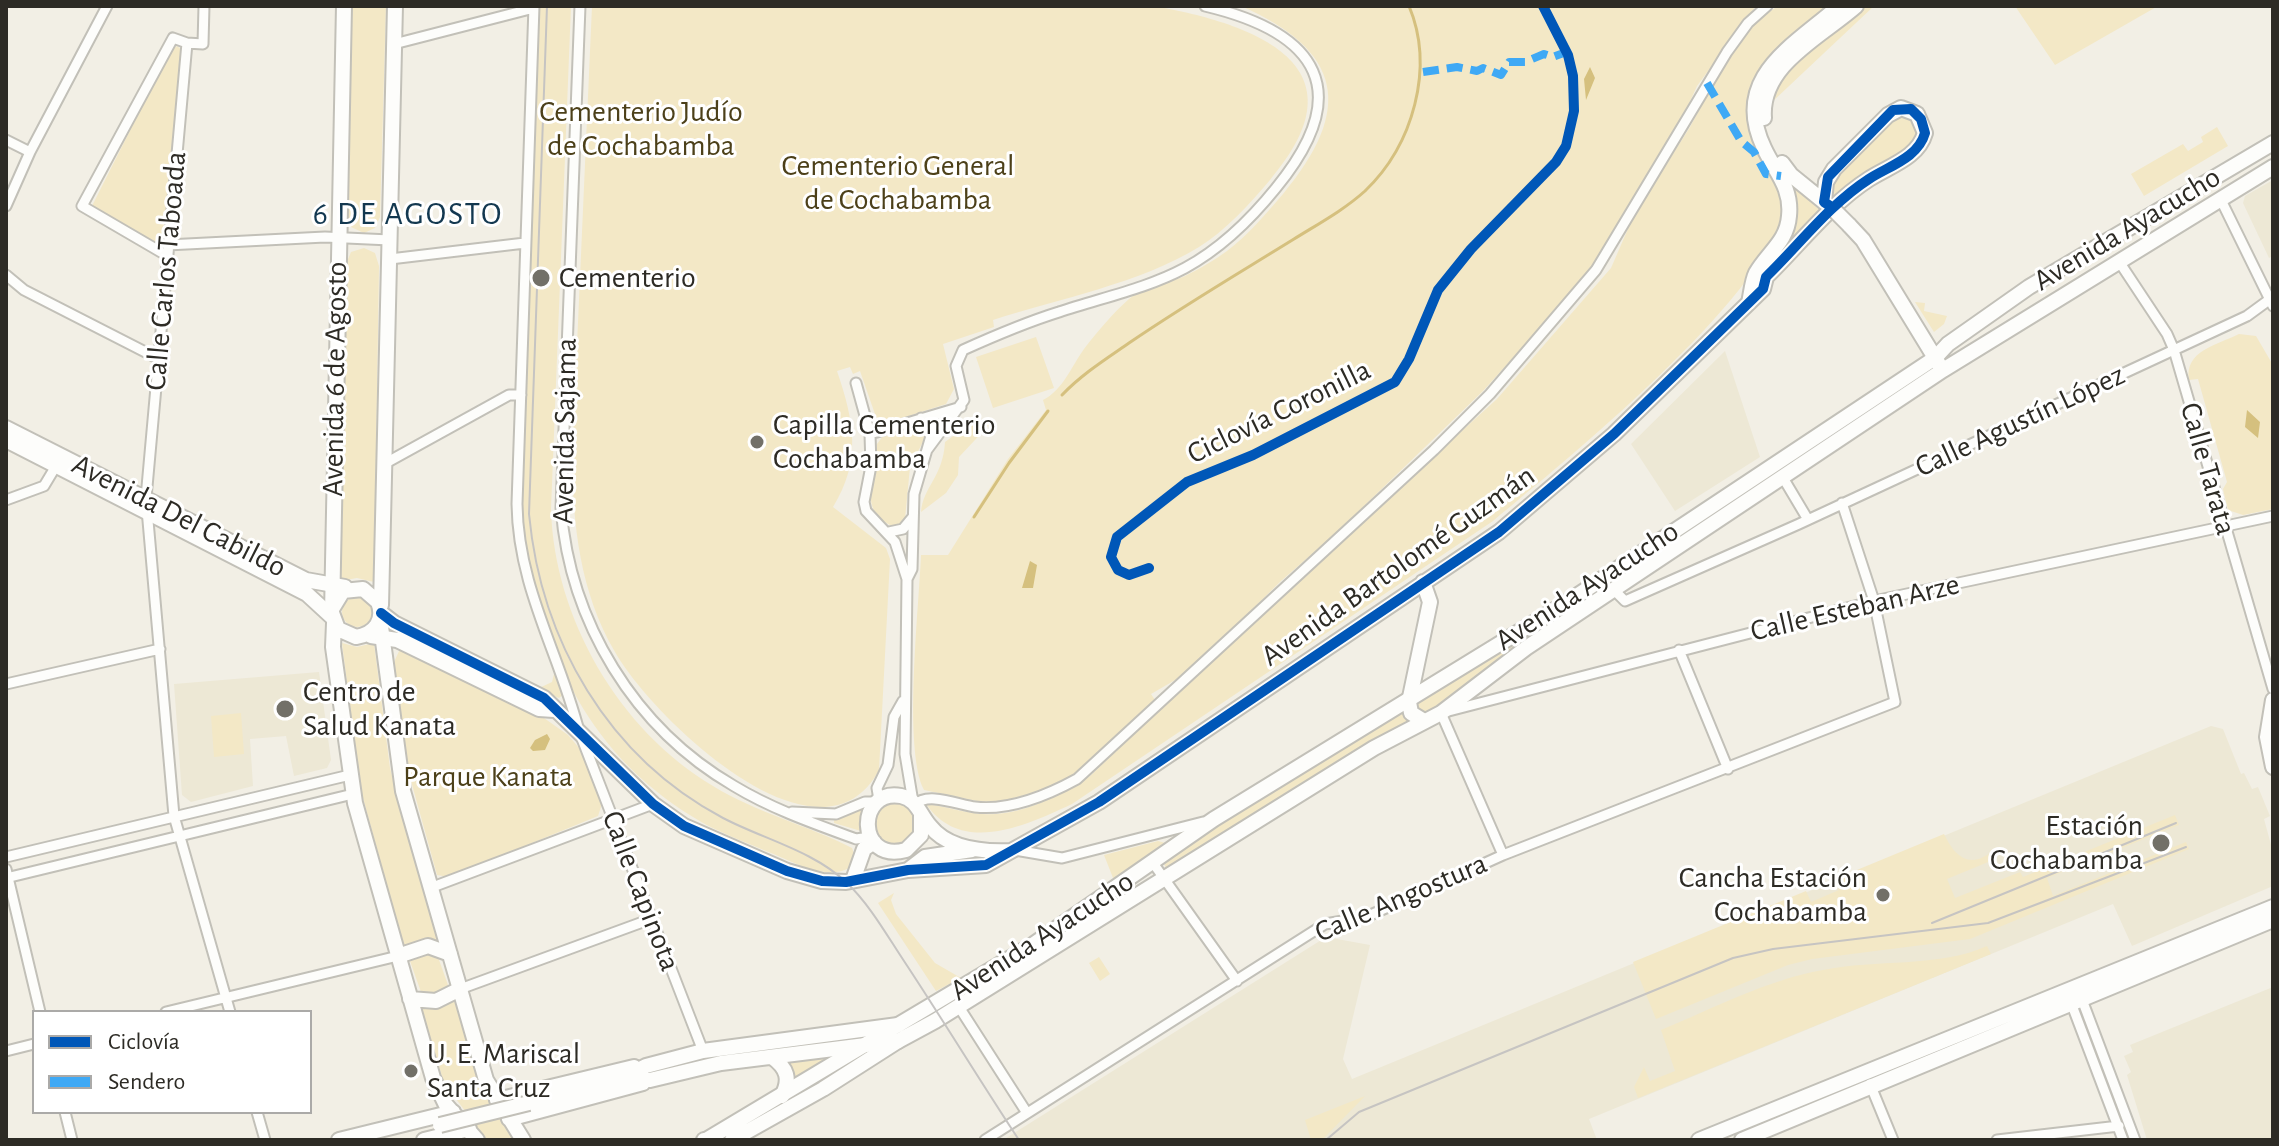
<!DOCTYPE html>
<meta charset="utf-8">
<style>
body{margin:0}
#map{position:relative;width:2279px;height:1146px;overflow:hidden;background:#f2efe5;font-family:"Alegreya Sans",sans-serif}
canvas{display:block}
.frame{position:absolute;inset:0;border:8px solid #2d2b25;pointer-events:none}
.legend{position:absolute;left:32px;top:1010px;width:280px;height:104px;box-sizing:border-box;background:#fff;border:2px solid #abaaa8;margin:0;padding:10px 14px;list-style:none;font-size:24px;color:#2d2b25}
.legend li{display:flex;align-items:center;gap:16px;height:40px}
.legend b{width:40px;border:2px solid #abaaa8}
</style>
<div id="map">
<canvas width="2279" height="1146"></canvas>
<div class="frame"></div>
<ul class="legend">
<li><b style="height:10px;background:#0057b8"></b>Ciclovía</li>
<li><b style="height:10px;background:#3fa9f5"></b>Sendero</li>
</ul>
</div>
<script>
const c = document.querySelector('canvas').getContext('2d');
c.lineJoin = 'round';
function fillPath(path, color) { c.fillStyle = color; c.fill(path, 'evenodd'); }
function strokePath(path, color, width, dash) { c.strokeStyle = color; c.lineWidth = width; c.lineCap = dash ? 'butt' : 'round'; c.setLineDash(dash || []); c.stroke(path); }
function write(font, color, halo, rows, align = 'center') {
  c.font = font + ' "Alegreya Sans",sans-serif'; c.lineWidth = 6; c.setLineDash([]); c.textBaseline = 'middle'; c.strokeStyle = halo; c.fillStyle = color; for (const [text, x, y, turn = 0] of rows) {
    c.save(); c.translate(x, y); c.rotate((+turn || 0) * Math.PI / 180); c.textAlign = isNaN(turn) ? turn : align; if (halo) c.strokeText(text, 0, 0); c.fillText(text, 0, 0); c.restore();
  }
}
fillPath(new Path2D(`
 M2273,180v76l-4,2 -26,-55 2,-7z
 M1725,351l35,106 -85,54 -44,-67z
 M319,672l12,88 -4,8 -33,8 -8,-40 -36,3 3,47 -62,16 -9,-7 -8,-111z
 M2211,726l12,3 18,45 3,-1 8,16 6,-2 12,29 -6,3 9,33v34l-141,60 -19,-42 -524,215 8,21h-594l323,-203 44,8 -27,114 9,20z
 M2273,987v153h-126l-20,-65 4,-3 -7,-16 9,-4 -3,-7z`), '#ede8d5');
fillPath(new Path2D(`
 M351,6h35l-6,211 -5,11 -11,5 -13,-6 -4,-12z
 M539,6h32l-20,503c3,109 68,221 162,277 44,27 94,39 139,62l3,8 -3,10c-23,17 -58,-4 -81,-13 -26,-11 -54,-21 -78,-36 -112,-69 -151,-171 -173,-295z
 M592,6h562c101,18 215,59 116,174 -20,24 -45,51 -71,67 -58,36 -141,52 -206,73l1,7 -51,17 11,45 -8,15 -59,19 -11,-6 -16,-46 -7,3 -3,-7 -13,4c17,50 25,89 -4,136l53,41 4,11 -11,211c-59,110 -228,-54 -264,-118 -35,-60 -42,-126 -43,-194z
 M1241,6h515l-59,80 -15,33 -97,158 -27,31 -75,83 -148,143 -54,47 -92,91 -38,22 4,6 -80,74 -38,18 -46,12 -67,-14c-21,-41 -5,-183 -3,-235h27l60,-96 38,-49 -3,-10c20,-10 28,-33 41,-51 13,-17 29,-36 45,-50 14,-12 39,-15 56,-23 14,-7 30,-16 42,-25 21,-16 39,-37 56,-57 71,-85 60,-143 -42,-188z
 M1778,6h55l-81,84 33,122c-26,91 -216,246 -292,309l-421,283c-45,21 -110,52 -146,0 19,2 38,9 57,10 37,3 78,-19 107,-38l184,-175 223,-202 114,-131 23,-53 56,-88 29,-55 34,-49z
 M1861,6h13l-103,97c11,-43 58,-71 90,-97z
 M2015,6h143l-103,59z
 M177,46l5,4 -19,197 -71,-41 78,-155z
 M1898,115h12l8,16 -7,15 -74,53 -6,-9 1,-9z
 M2217,127l11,19 -84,50 -13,-22 52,-30 5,7 15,-9 -2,-5z
 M1790,183l33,30 -60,59 26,-33z
 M364,248l11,5 4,13 -5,316 -17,-4 -17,3 6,-317 5,-12z
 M1915,302l10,1 -1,8 23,5 -3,8 -10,8z
 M2239,334l17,2 17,29v144l-30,6 -15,-5 -5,-21 4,-7 -29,-103 -9,1c-5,-29 28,-35 50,-46z
 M1036,337l18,51 -61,20 -17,-51z
 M975,420l15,4 -31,33 -1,18 -12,18 -25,19c2,-25 22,-35 24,-70z
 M924,424l4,8 -18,35 -5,52 -8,9c-43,-16 -20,-48 -20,-84l6,-8z
 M1670,541l-242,171 -12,-3 3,-9z
 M342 612a15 15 0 1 1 30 0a15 15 0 1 1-30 0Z
 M342,643l15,4 17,-4 16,125 48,175 -34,5 -44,-161z
 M400,649l144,69 24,17 12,14 22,55 -4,12 -149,61 -12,-2 -29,-105 -14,-108z
 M555,670l9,24 -5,4 -22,-9 15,-7z
 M1404,708l7,15 -47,22 -198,123 -2,-4 72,-52z
 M241,713l3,41 -30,3 -3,-41z
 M872 824a22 22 0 1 1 44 0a22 22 0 1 1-44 0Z
 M866,808l-5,23 -27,-8v-3z
 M2175,815l4,10 -132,53 6,18 133,-54 3,7 -219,90 -158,20 -24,6 -132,54 -23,-57 173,-71 5,11 28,-12 -4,-11 109,-45c10,21 24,35 46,19l3,7 -46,19 8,19 65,-26 3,5z
 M1158,841l11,3 -54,39 -11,-28z
 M894,893l-3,7 5,14 39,49 26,15 -25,13 -58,-88z
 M1987,946l4,8 -353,144 -4,-11 10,-20 6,14 25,-10 -14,-41c53,-22 106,-50 162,-60 53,-11 115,-2 164,-24z
 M422,952l16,5 10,28 -5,8 -17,2 -5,-3 -11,-31z
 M1099,957l11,17 -10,7 -11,-18z
 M454,998l26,89 33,53h-26l-43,-57 -23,-76z
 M834,1056l-42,25 -4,-19z
 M1862,1080l2,4 -143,56 -1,-2z
 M1365,1096l-43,44h-11l-6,-20z`), '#f3e8c6');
fillPath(new Path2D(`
 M1590,67l5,11 -9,22 -2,-21z
 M2247,410l13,12 -2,16 -13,-11z
 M1030,561l7,4 -4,23h-11z
 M547,734l3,5 -5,11 -12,1 -3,-3 5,-8z`), '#d5c07e');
strokePath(new Path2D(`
 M1062,395c20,-21 44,-36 67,-52 54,-37 110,-70 165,-104 24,-15 50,-29 71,-48 48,-46 70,-123 44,-185
 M974,517l35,-54 39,-52`), '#d5c07e', 3);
const street = new Path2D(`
 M534,6l-17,498c1,83 42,149 62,227l124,320
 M580,6l-19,502c9,114 73,220 173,278 38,23 81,38 122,53l14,-2
 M187,43l-41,455 28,318 56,196
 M394,44l140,-36
 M6,140l24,12
 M2220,198l53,108
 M6,206l24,-54 77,-146
 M167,245l158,-8 65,3
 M166,255l-84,-49 91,-168 14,5 16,1 1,-38
 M390,259l135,-16
 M2118,260l49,74 7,16 99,339
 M6,275l18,15 133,68
 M856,383l14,51 1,32 -7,36 2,9 29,31 12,37 -2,175 8,48
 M870,434l91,-27
 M927,450l37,-50 -8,-34 7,-16c31,-14 64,-28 96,-38 41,-14 87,-23 126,-44 35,-19 66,-49 91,-80 79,-96 43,-155 -71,-182
 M384,464l125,-69h12
 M1782,476l25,42
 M6,500l38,-14 12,-20
 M889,532l14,-3 10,-12
 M907,579l5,-10 2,-75 19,-65 -5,-8 -7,-3
 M1613,589l12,12 174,-77 448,-208 26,-19
 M1679,650l49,119
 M6,684l154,-35
 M879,800l-2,-12 11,-23 6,-48 9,-16
 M915,805c12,-14 44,0 60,2 35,4 71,-11 102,-28l357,-329 56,-56 106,-124 131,-218 21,-29 19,-17
 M792,812l44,2 29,-12h12
 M1015,850l47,8 141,-36
 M1503,855l-62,-142 433,-112 399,-85
 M6,857l344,-82
 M1153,863l84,118
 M6,869l34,143
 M6,878l347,-84
 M430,888l223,-84
 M460,989l191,-70
 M2081,997l54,143
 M2070,1000l53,140
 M959,1007l68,106
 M166,1012l232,-56
 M6,1051l28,-7
 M1870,1084l23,56
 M65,1112l7,28
 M257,1112l8,28
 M985,1140l340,-216 41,-7 137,-62 392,-153 -21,-101 -32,-98
 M1997,1140l122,-14`);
const secondary = new Path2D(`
 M1764,118c-4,-53 57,-81 92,-112
 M1782,163l9,12 37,30
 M1849,225l14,15 77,126
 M1749,303c2,-9 3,-22 7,-30 12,-21 31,-31 33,-57 3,-29 -14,-44 -25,-68 -34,-71 30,-102 75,-142
 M6,428l300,152 39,7
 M6,440l301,154 25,23
 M1423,582l7,20 -21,100 2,11 13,8
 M381,613l13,10 150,75 109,106 31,22 103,45 35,10 24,1 62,-12 78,-5 113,-63 400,-270 115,-98 149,-145 3,-12c33,-32 64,-73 103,-98 20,-13 49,-21 56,-46l-8,-19 -16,-6 -13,7 -54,54 -8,13 -2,20
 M371,636l26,4 142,69 15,1
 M2273,700l-6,37 6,30
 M921,814v21l-15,15c-50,14 -50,-62 -5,-54 16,3 19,19 29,30 18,23 54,26 80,25
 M908,870l17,-13 47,-7
 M853,880l11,-31 10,-7
 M706,1140l192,-115
 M732,1140l91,-51 75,-48
 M1699,1140l574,-233
 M1742,1140l531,-220`);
const primary = new Path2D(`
 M381,605l14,-599
 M332,609l11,-18 20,-2 15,13c7,18 -3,32 -22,35l-18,-8 -6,-16 12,-607
 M380,619l23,172 83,289 37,60
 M334,623l-1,24 22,156 78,275 13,27 31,35
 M398,956l30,-10 22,8
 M410,999l26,2 24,-12
 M772,1057c15,11 19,22 10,39
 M624,1079l26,1 71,-17 177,-22 37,-20 439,-273 67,-35 85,-65 417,-278 330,-203
 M497,1100l137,-33
 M529,1103l91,-24 26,-13 57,-15 195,-26 136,-81 180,-125 352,-216 369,-245 13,-14 81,-57 244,-144
 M509,1119l134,-36
 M339,1140l114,-28
 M424,1140l45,-11
 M704,1140h3`);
strokePath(street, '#c2c0b8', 13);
strokePath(secondary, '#c2c0b8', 18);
strokePath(primary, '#c2c0b8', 18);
strokePath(street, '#fdfdfb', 9);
strokePath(secondary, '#fdfdfb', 14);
strokePath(primary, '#fdfdfb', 14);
strokePath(new Path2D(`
 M547,6l-18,508c12,127 79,243 194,304 40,21 91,33 124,65 23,22 39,51 57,78 39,59 76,120 115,179
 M1932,923l244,-100
 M1326,1140l33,-28 374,-154 40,-9 215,-26 198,-76`), '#c6c4c2', 2);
const secondaryBridge = new Path2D(`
 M1830,206l19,19`);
const primaryBridge = new Path2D(`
 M440,1125l89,-22`);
strokePath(secondaryBridge, '#c2c0b8', 18, []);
strokePath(primaryBridge, '#c2c0b8', 18, []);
strokePath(secondaryBridge, '#fdfdfb', 14);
strokePath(primaryBridge, '#fdfdfb', 14);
strokePath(new Path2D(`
 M1423,72l34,-5 20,4 6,-3 18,7 8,-13h16l19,-8 9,3 16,-6
 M1707,83l34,58 13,11 12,22 15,2`), '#3fa9f5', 8, [16, 8]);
strokePath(new Path2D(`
 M1149,568l-20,7 -11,-5 -7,-13 6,-20 70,-55 66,-27 142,-73 14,-23 29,-69 33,-41 85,-87 10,-16 8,-35 -1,-35 -5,-21 -25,-49
 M381,613l13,10 150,75 109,106 31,22 103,45 35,10 24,1 62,-12 78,-5 113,-63 400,-270 115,-98 149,-145 3,-12c33,-32 64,-73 103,-98 20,-13 49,-21 56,-46l-4,-14 -10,-10 -18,1 -65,67 -4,25 6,4`), '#0057b8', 10);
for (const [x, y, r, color] of [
 [541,278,10,"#727068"],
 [757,442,8,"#727068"],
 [285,709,10,"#727068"],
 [2161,843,10,"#727068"],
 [1883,895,8,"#727068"],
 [411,1071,8,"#727068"]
]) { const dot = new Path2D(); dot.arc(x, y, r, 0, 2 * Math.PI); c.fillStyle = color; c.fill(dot); strokePath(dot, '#fff', 3); }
write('30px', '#4c4019', '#fff', [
 ["Cementerio Judío",641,112],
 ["de Cochabamba",641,146],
 ["Cementerio General",898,166],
 ["de Cochabamba",898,200],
 ["Parque Kanata",488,777]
]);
write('30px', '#2d2b25', '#fff', [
 ["Avenida Ayacucho",2127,229,-31],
 ["Calle Carlos Taboada",166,271,-85],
 ["Avenida 6 de Agosto",335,379,-89],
 ["Ciclovía Coronilla",1279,412,-26],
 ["Calle Agustín López",2020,421,-25],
 ["Avenida Sajama",565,431,-89],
 ["Calle Tarata",2208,469,74],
 ["Avenida Del Cabildo",179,516,27],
 ["Avenida Bartolomé Guzmán",1398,566,-35],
 ["Avenida Ayacucho",1587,586,-33],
 ["Calle Esteban Arze",1855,608,-13],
 ["Calle Capinota",641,891,69],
 ["Calle Angostura",1401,898,-23],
 ["Avenida Ayacucho",1042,936,-33]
]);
write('30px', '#2d2b25', '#fff', [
 ["Cementerio",559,278],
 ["Capilla Cementerio",773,425],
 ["Cochabamba",773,459],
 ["Centro de",303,692],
 ["Salud Kanata",303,726],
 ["Estación",2143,826,"right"],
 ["Cochabamba",2143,860,"right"],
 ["Cancha Estación",1867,878,"right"],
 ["Cochabamba",1867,912,"right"],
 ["U. E. Mariscal",427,1054],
 ["Santa Cruz",427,1088]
], 'left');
c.letterSpacing = '2px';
write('32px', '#133850', '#fff', [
 ["6 DE AGOSTO",408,214]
]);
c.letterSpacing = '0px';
</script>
